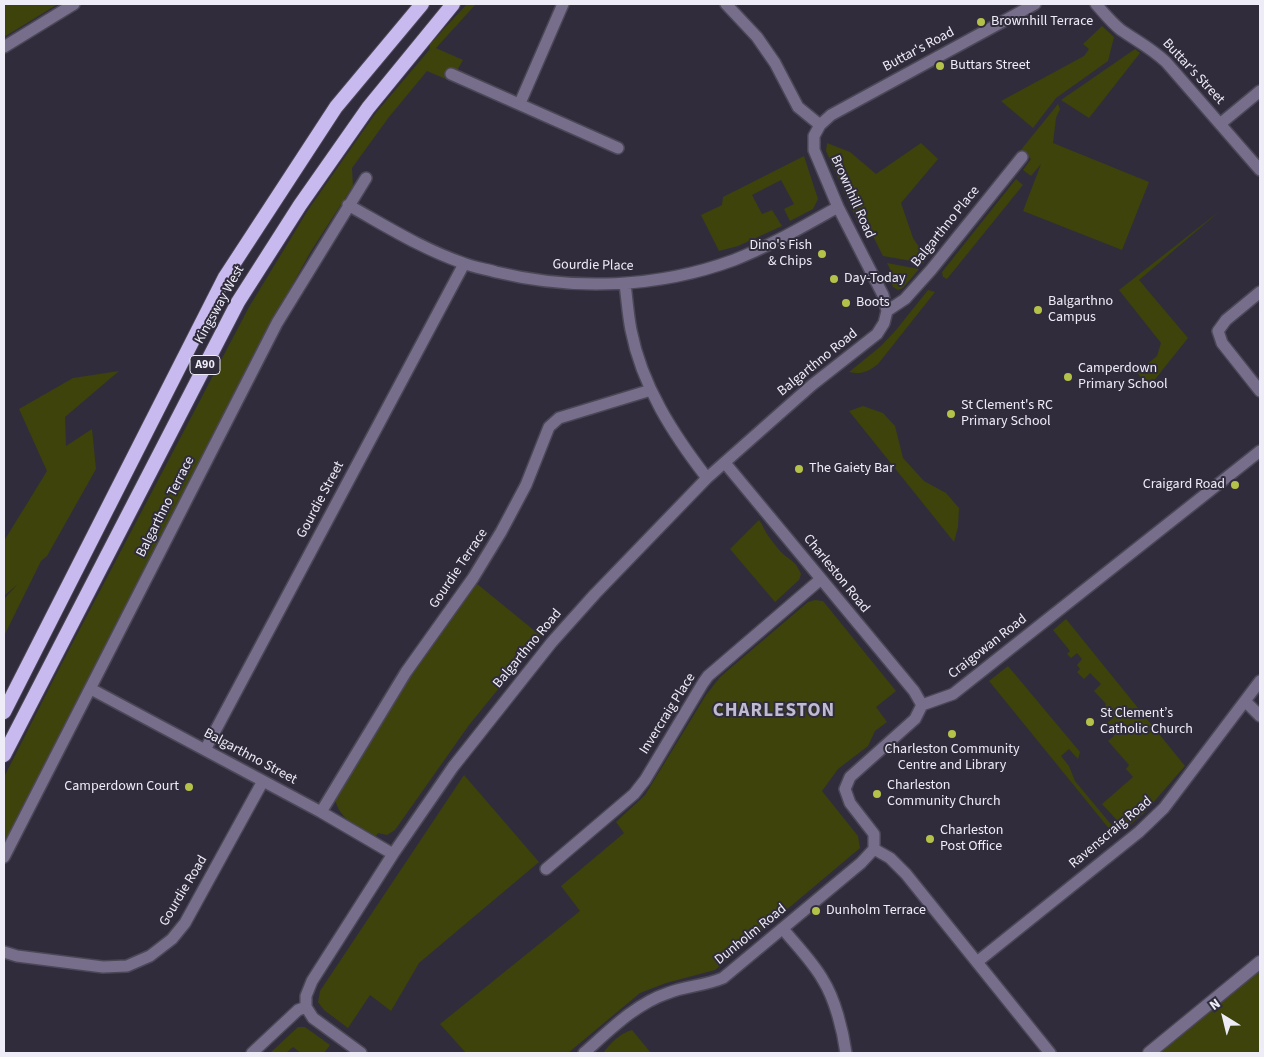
<!DOCTYPE html>
<meta charset="utf-8">
<style>
body{margin:0}
#map{position:relative;width:1264px;height:1057px;overflow:hidden;background:#312c3c;font-family:"Source Sans 3",sans-serif}
canvas{display:block}
.frame{position:absolute;inset:0;border:5px solid #eeecf7;pointer-events:none}
.north{position:absolute;left:1199px;top:992px;width:50px;height:50px;-webkit-text-stroke:4px #312c3c;paint-order:stroke;rotate:324deg;font-size:14px;font-weight:700;line-height:20px;text-align:center;color:#eeecf7}
.north::after{content:'';display:block;margin:auto;width:18px;height:22px;background:#eeecf7;clip-path:polygon(50% 0,100% 100%,50% 72%,0 100%)}
</style>
<div id="map">
<canvas width="1264" height="1057"></canvas>
<div class="frame"></div>
<div class="north">N</div>
</div>
<script>
const c = document.querySelector('canvas').getContext('2d');
c.lineJoin = 'round';
function fillPath(path, color) { c.fillStyle = color; c.fill(path, 'evenodd'); }
function strokePath(path, color, width, dash) { c.strokeStyle = color; c.lineWidth = width; c.lineCap = dash ? 'butt' : 'round'; c.setLineDash(dash || []); c.stroke(path); }
function write(font, color, halo, rows, align = 'center') {
  c.font = font + ' "Source Sans 3",sans-serif'; c.lineWidth = 4; c.setLineDash([]); c.textBaseline = 'middle'; c.strokeStyle = halo; c.fillStyle = color; for (const [text, x, y, turn = 0] of rows) {
    c.save(); c.translate(x, y); c.rotate((+turn || 0) * Math.PI / 180); c.textAlign = isNaN(turn) ? turn : align; if (halo) c.strokeText(text, 0, 0); c.fillText(text, 0, 0); c.restore();
  }
}
fillPath(new Path2D(`
 M4,4h54l-54,33z
 M467,4h9l-40,44 27,12 -5,9h-4l-6,11 -21,-9 -38,46 -37,51 1,18 -42,65 -38,69 -269,524v-67l57,-112 188,-358 59,-97 67,-96 55,-65v-5z
 M1102,26l12,11 -6,24 -52,37 -23,30 -32,-27 83,-45 5,-7 -6,-5z
 M1135,49l5,4 -51,65 -28,-18z
 M1058,104l2,5 -4,9 -3,25 96,39 -27,68 -99,-39 18,-47 -10,12 -8,-6 8,-11 -11,-8z
 M827,143l23,9 26,22 45,-31 17,16 -37,44 12,35 14,21 -4,4 -40,-7 -16,-32 -9,-1 -32,-72z
 M804,156l14,43 -5,10 -23,12 -6,-12 10,-5 -13,-24 -29,15 10,19 10,-4 10,16 -44,20 -19,5 -18,-36 21,-10 1,-8z
 M1016,179l7,6 -76,94 -4,-2 -1,-5z
 M1221,210l-82,70 49,58 -40,50 -11,-16 20,-16 4,-13 -42,-53z
 M887,263l32,6 -16,19 -5,2 -5,-3 -2,-6 2,-6z
 M928,290l7,2 -57,72c-10,8 -17,11 -29,8l32,-26 15,-16z
 M119,371l-54,46 1,29 26,-17 4,40 -49,87 -6,5 -37,75v-37l14,-15 -14,12v-55l43,-70 -28,-62 54,-31z
 M863,406l20,7 12,13 8,32 21,23 22,12 13,15 -1,19 -4,15 -105,-131z
 M759,520c4,5 6,12 10,17 4,5 9,12 13,16 10,9 13,7 19,21l-2,6 -24,22 -45,-53z
 M476,583l65,53 -16,20 -4,-3 -8,9 4,4 -48,59 -74,105 -8,5 -9,-2 -2,3c-19,-11 -36,-15 -41,-37l75,-123z
 M815,600l8,1 73,90 -20,16 11,15 -12,9 -7,15 -30,23 -16,22 36,45 2,12 -145,122 -49,13 -26,10 -72,60h-102l-26,-29 140,-113 -19,-25 63,-53 -8,-11 29,-27 61,-100 14,-18 88,-75z
 M1066,619l119,147 -41,47 -19,16 -23,-25 31,-27 -7,-8 3,-4 -21,-24 6,-5 -9,-11 8,-7 -8,-12 1,-2 -12,-13 7,-7 -11,-11 -6,6 -7,-7 3,-3 -3,-4 5,-6 -5,-6 -6,5 -4,-4 3,-3 -17,-21z
 M1008,666l72,86 -2,7 -9,-10 -8,7 8,10 6,15 44,53 -4,2 -126,-155z
 M464,775l75,87 -120,101 -28,48 -21,-16 -22,33 -24,-18 -6,-8 2,-11z
 M1260,971v82h-100z
 M298,1027h7l25,18 -6,8h-23l-8,-6 -7,6h-16z
 M632,1030l19,23h-48c7,-9 17,-20 29,-23z`), '#3d430b');
const minor = new Path2D(`
 M726,4l31,33 18,26 23,44 22,18
 M1096,4c8,9 15,18 25,26 16,11 30,18 45,32l94,108
 M4,47l70,-43
 M451,74l167,74
 M520,103l43,-99
 M1220,124l40,-33
 M348,205c38,21 74,44 115,58 10,4 22,6 33,9 78,19 162,16 238,-12 36,-14 70,-34 104,-53
 M625,284c2,15 3,31 6,46 11,56 42,104 76,148
 M1260,292l-34,28 -8,11 4,12 38,48
 M887,311l18,-12 26,-29 91,-113
 M725,463l189,228 8,14
 M91,689l230,123 72,42
 M1245,701l15,15
 M205,750l259,-486
 M321,812l85,-140 67,-94 28,-46 25,-47 23,-58 10,-9 92,-28
 M874,849v-15l-24,-31 -5,-14 5,-12 65,-58 7,-14 31,-11 307,-243
 M874,849l16,9 16,16 144,179
 M4,857l273,-534 89,-145
 M546,869l88,-75 11,-14 58,-97 5,-7 113,-97
 M783,929c13,16 30,33 40,51 12,19 20,51 23,73
 M4,952l13,4 86,11 24,-1 23,-10 22,-17 13,-16 78,-142
 M977,962l162,-130 25,-24 96,-127
 M306,1007v-11l6,-15 81,-127 60,-87 99,-125 43,-48 112,-116 105,-93 65,-51 7,-11 3,-12 -4,-16 -45,-88 -24,-57v-14l6,-11 11,-10 204,-111
 M306,1007l7,11 48,35
 M252,1053l46,-43 8,-3
 M584,1053c25,-22 51,-49 84,-60 18,-7 36,-7 55,-15l138,-115 13,-14`);
const tertiary = new Path2D(`
 M1149,1053l111,-91`);
const trunk = new Path2D(`
 M4,712l221,-435 111,-170 86,-103
 M4,755l234,-453 62,-97 68,-97 85,-104`);
strokePath(minor, '#4b4756', 14);
strokePath(tertiary, '#4b4756', 15);
strokePath(trunk, '#4b4756', 16);
strokePath(minor, '#766e8b', 11);
strokePath(tertiary, '#766e8b', 12);
strokePath(trunk, '#c8baee', 14);
for (const [x, y, r, color] of [
 [981,22,5,"#b4c24a"],
 [940,66,5,"#b4c24a"],
 [822,254,5,"#b4c24a"],
 [834,279,5,"#b4c24a"],
 [846,303,5,"#b4c24a"],
 [1038,310,5,"#b4c24a"],
 [1068,377,5,"#b4c24a"],
 [951,414,5,"#b4c24a"],
 [799,469,5,"#b4c24a"],
 [1235,485,5,"#b4c24a"],
 [1090,722,5,"#b4c24a"],
 [952,734,5,"#b4c24a"],
 [189,787,5,"#b4c24a"],
 [877,794,5,"#b4c24a"],
 [930,839,5,"#b4c24a"],
 [816,911,5,"#b4c24a"]
]) { const dot = new Path2D(); dot.arc(x, y, r, 0, 2 * Math.PI); c.fillStyle = color; c.fill(dot); strokePath(dot, '#312c3c', 2); }
for (const [x, y, w] of [
 [205,365,30]
]) { const box = new Path2D(); box.roundRect(x - w / 2, y - 9.5, w, 19, 4); c.fillStyle = '#312c3c'; c.fill(box); strokePath(box, '#eeecf7', 1); }
write('bold 12px', '#eeecf7', null, [
 ["A90",205,365]
]);
write('14px', '#eeecf7', '#312c3c', [
 ["Brownhill Terrace",991,22],
 ["Buttars Street",950,66],
 ["Dino's Fish",812,246,"right"],
 ["& Chips",812,262,"right"],
 ["Day-Today",844,279],
 ["Balgarthno",1048,302],
 ["Campus",1048,318],
 ["Boots",856,303],
 ["Camperdown",1078,369],
 ["Primary School",1078,385],
 ["St Clement's RC",961,406],
 ["Primary School",961,422],
 ["The Gaiety Bar",809,469],
 ["Craigard Road",1225,485,"right"],
 ["St Clement’s",1100,714],
 ["Catholic Church",1100,730],
 ["Charleston Community",952,750,"center"],
 ["Centre and Library",952,766,"center"],
 ["Charleston",887,786],
 ["Community Church",887,802],
 ["Camperdown Court",179,787,"right"],
 ["Charleston",940,831],
 ["Post Office",940,847],
 ["Dunholm Terrace",826,911]
], 'left');
write('14px', '#eeecf7', '#312c3c', [
 ["Buttar's Road",919,50,-28],
 ["Buttar's Street",1193,72,47],
 ["Brownhill Road",852,197,66],
 ["Balgarthno Place",946,227,-51],
 ["Gourdie Place",593,266,1],
 ["Kingsway West",220,305,-61],
 ["Balgarthno Road",818,363,-39],
 ["Gourdie Street",321,500,-62],
 ["Balgarthno Terrace",166,507,-63],
 ["Gourdie Terrace",459,569,-56],
 ["Charleston Road",836,574,51],
 ["Craigowan Road",988,647,-38],
 ["Balgarthno Road",528,649,-50],
 ["Invercraig Place",668,714,-58],
 ["Balgarthno Street",250,757,28],
 ["Ravenscraig Road",1111,833,-40],
 ["Gourdie Road",184,891,-59],
 ["Dunholm Road",751,935,-39]
]);
c.letterSpacing = '1px';
write('bold 19px', '#c0bbd0', '#312c3c', [
 ["CHARLESTON",774,712]
]);
c.letterSpacing = '0px';
</script>
